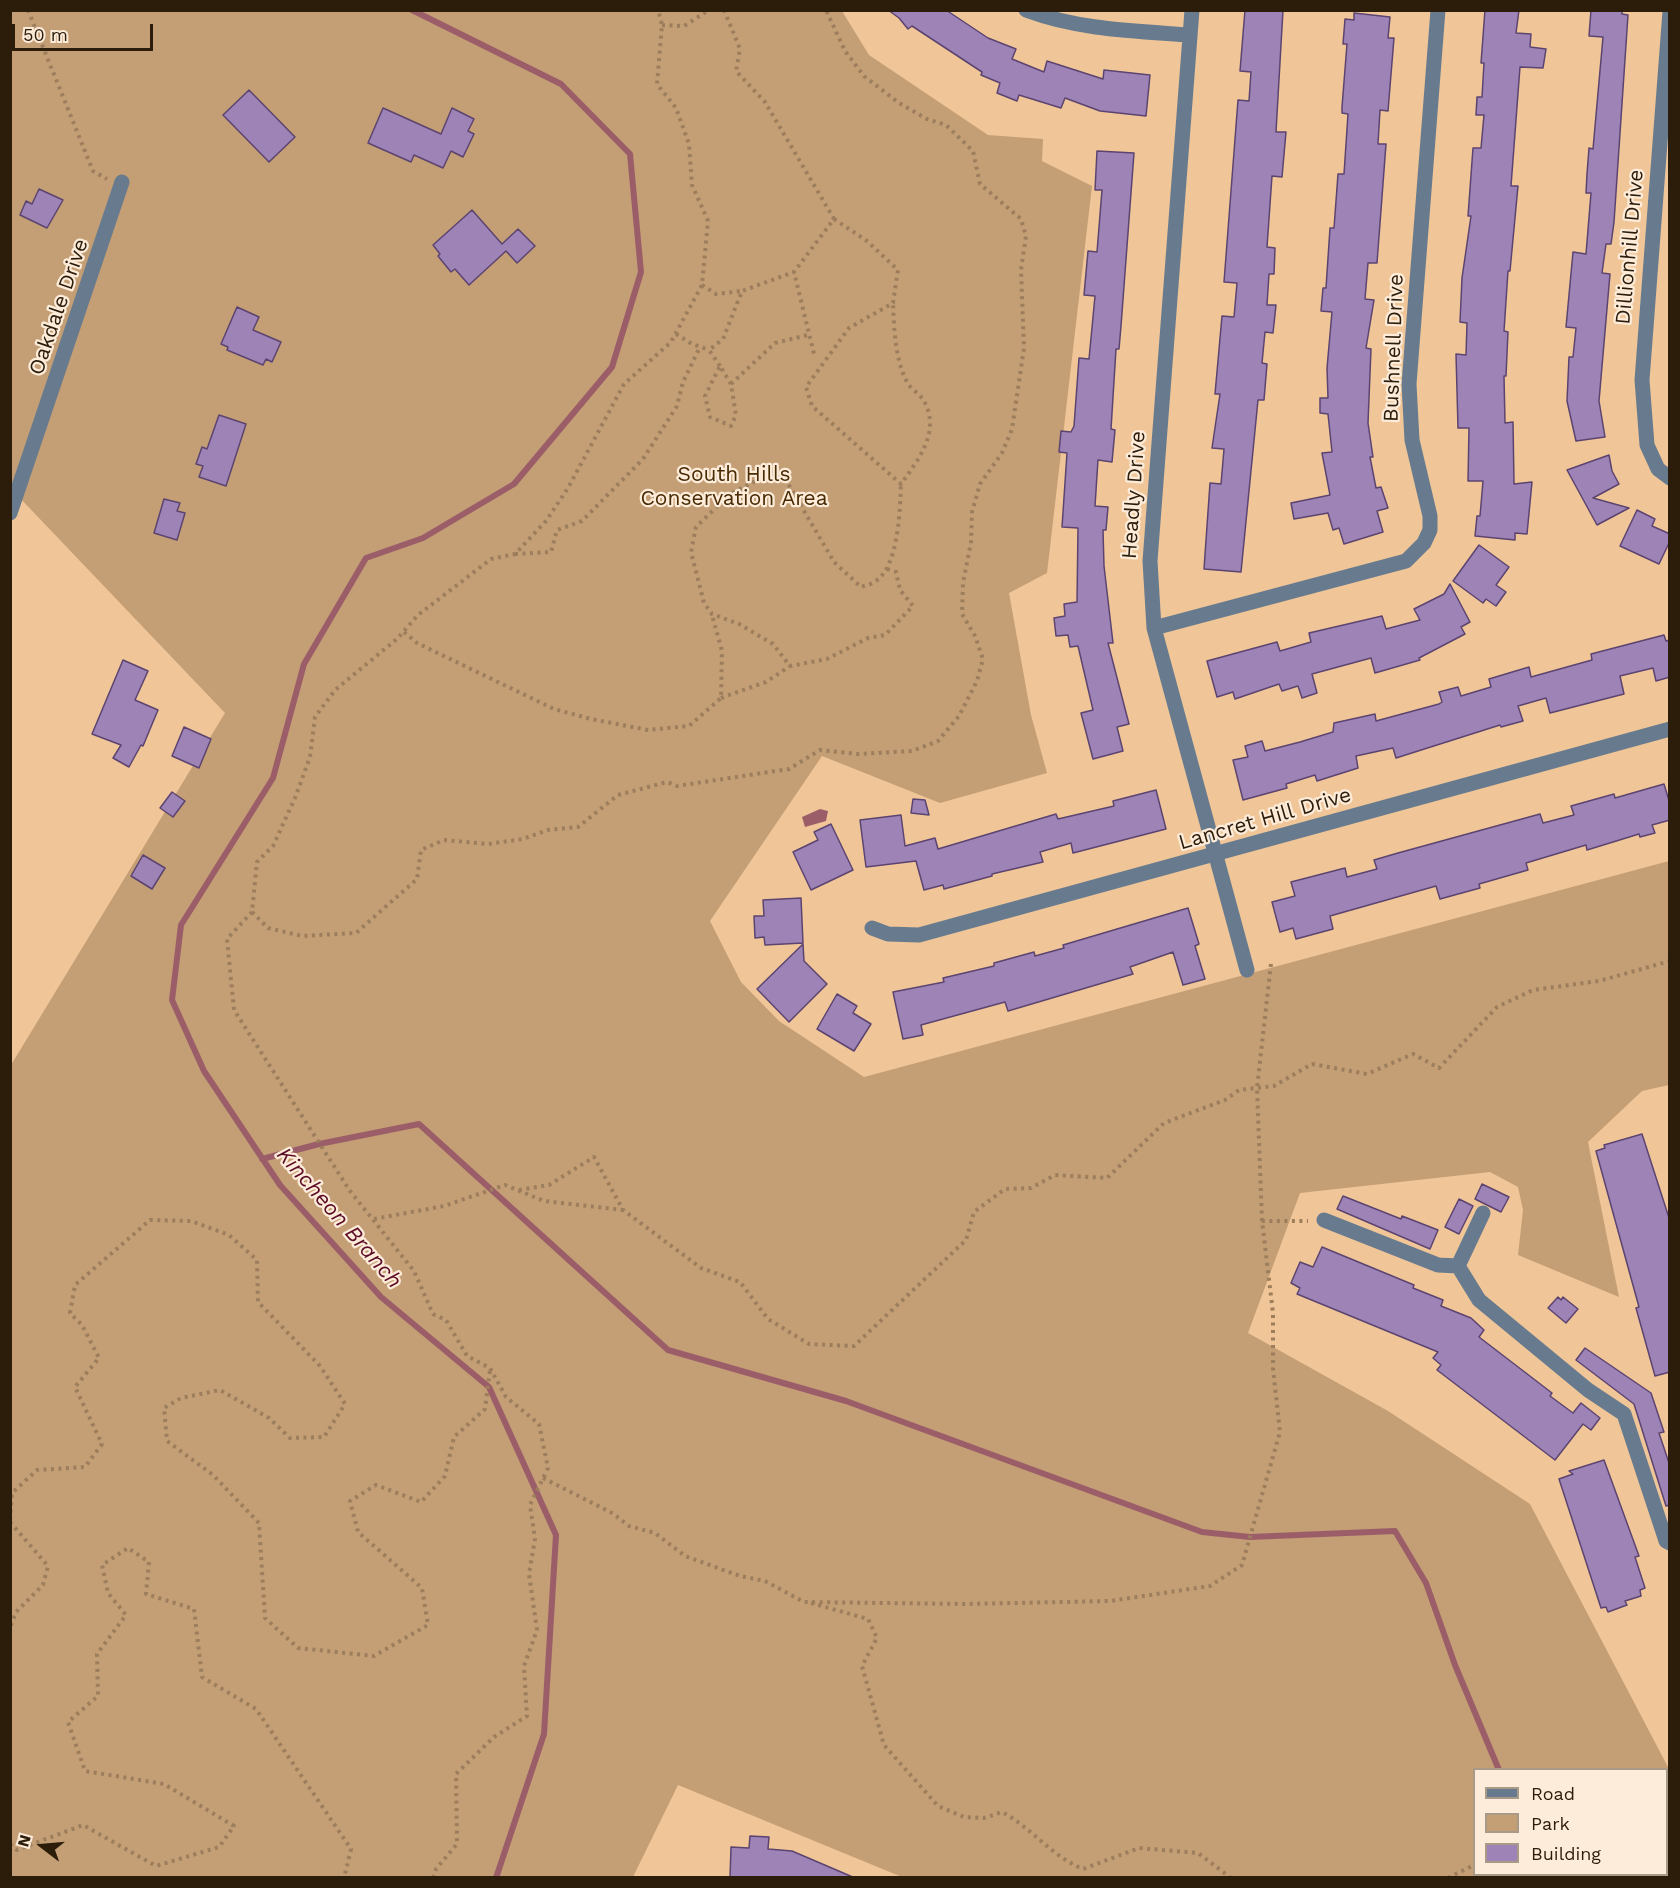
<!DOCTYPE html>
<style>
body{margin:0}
#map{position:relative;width:1680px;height:1888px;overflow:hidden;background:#f0c698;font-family:"Work Sans",sans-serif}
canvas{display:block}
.frame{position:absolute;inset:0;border:12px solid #2c1c0a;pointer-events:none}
.legend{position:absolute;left:1473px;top:1768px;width:195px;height:108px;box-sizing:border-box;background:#fdecda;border:2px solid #a99987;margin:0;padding:8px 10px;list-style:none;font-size:18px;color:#2c1c0a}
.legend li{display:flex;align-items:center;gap:12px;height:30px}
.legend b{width:30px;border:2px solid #a99987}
.north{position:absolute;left:12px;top:1816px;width:60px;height:60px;-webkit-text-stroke:4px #fdecda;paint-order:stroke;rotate:286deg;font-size:16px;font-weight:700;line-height:24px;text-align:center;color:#2c1c0a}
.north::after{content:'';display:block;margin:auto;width:21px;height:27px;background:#2c1c0a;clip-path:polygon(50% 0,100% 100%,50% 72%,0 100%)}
.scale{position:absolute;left:12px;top:24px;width:141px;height:27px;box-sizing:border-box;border:3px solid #2c1c0a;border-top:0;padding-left:8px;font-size:18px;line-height:21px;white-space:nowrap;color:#2c1c0a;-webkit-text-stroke:4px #fdecda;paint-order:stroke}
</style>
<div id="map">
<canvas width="1680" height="1888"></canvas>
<div class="frame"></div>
<ul class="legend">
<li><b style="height:8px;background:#687b8e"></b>Road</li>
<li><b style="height:16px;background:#c49e75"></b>Park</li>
<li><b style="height:16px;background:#9e83b6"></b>Building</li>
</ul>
<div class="north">N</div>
<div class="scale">50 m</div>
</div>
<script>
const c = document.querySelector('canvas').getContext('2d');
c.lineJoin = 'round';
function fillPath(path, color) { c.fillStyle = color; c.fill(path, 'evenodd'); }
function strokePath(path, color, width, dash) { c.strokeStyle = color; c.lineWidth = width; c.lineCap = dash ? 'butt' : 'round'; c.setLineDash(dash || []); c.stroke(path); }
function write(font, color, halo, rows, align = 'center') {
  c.font = font + ' "Work Sans",sans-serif'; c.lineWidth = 4.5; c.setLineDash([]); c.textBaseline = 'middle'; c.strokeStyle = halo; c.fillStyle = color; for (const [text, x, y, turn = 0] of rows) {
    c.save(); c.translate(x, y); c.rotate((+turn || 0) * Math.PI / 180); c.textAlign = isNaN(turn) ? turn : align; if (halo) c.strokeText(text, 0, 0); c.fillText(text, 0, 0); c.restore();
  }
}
fillPath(new Path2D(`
 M11,11h831l27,44 119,80 55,4 -1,22 50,25 -45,387 -38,20 22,122 16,58 -107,30 -118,-47 -112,165 31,61 38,39 85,56 805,-216v224l-27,6 -54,51 31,155 -101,-42 5,-45 -5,-23 -28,-15 -190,21 -52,140 140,78 142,93 139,265v108h-767l-224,-92 -45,92h-622v-812l214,-352 -208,-218 -6,18zM1474,1770h192v104h-192z`), '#c49e75');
fillPath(new Path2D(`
 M820,809l8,2 -2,10 -21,6 -3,-10z`), '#9b5e69');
strokePath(new Path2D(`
 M412,10l149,74 69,70 11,118 -29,95 -98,117 -91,54 -57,20 -62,106 -31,114 -92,147 -9,75 32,71 76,114 101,112 108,90 67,148 -12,199 -48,144
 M262,1159l57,-15 100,-20 249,226 178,51 356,131 48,5 145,-6 31,52 29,82 44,105
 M1560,1874l2,4`), '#9b5e69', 6);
const building = new Path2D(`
 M888,10h58l42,28 28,11 -4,10 32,13 3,-11 56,18 1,-9 46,5 -4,41 -46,-5 -35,-13 -4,10 -42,-13 -2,6 -20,-8 3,-10 -19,-8 1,-3 -70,-46 -4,3 -9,-11z
 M1245,10h38l-7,122h10l-4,45 -10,-1 -5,71 8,1 -1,26h-5l-2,31h9l-3,28 -8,-1 -3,31 5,1 -3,36h-6l-17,172 -37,-3 6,-86 11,1 3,-35 -12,-1 8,-54h-5l7,-78 12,1 3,-34 -13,-1 14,-182 11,1 2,-29 -11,-1z
 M1485,10h34l-3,23 15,1 -1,13 16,2 -3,19 -23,-1 -9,119h7l-8,85h-2l-4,60 4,1 -2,44h-2l1,47 8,-1 1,62 18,-2 -5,52 -12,-1v7l-40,-4 2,-20h3l3,-35h-15l1,-53h-11l-2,-74 10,1 1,-32 -7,-1 2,-44 9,-62h-3l5,-68h8l3,-33h-8l1,-18h5l2,-34h-3z
 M1591,10h31v4l6,1 -14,207 -3,22h-5l-4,29 8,1 -11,127 6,36 -29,4 -9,-40 2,-44h4l3,-29 -10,-1 7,-75 13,2 5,-61h-5l1,-19 2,-26 4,1 10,-112 -14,-1z
 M1354,13l36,4 -2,21h6l-6,73 -8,-1 -2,34h8l-9,119h-9l-3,36 9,1 -8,48 5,1 -3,74 5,34h-3l6,31 5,-1 7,21 -11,3 6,21 -39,12 -5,-16 -6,2 -5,-17 -34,6 -3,-16 39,-8 -8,-42 10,-1 -4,-38 -8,-1v-15h8l-1,-30 5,-56 -11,-1 2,-23h3l4,-60h4l4,-54h6l4,-60 -6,-1v-6l5,-63h-4l2,-25 9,1z
 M249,90l46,47 -26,25 -46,-47z
 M383,108l58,26 11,-26 22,11 -6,12 6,3 -11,23 -12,-6 -8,17 -29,-13 -3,7 -43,-19z
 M1097,151l37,2 -13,173 -2,23h-3l-5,80 4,1 -3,32 -14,-2 -3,46 13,1 -2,23h-3l1,36 9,77h-5l21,81 -12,3 6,24 -30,8 -12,-46 12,-3 -15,-64 -8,1 -2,-12 -12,1 -2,-18 11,-2 -1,-12 13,-2 1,-74 -16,-1 5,-74 -8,-1 2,-21 10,1 3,-6 5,-68 10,1 6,-63 -11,-1 4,-44 9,1 5,-62h-7z
 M39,189l24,11 -16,28 -27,-13 6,-14 6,3z
 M472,210l30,34 16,-15 17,17 -18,17 -11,-12 -37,34 -14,-16 -4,3 -13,-16 2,-2 -7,-9z
 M237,307l22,10 -6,13 28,12 -9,20 -6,-3 -3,6 -36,-15 1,-3 -7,-3z
 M219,415l27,9 -20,62 -27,-9 4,-11 -7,-2 6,-17 5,2z
 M1609,455l3,16 7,13 -26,14 36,10 -32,17 -30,-55z
 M164,499l16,4 -3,8 8,2 -8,27 -23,-7z
 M1637,510l18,9 -3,7 18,8v7l-11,23 -39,-18z
 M1479,545l30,22 -13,18 10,7 -10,14 -10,-7 -3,4 -30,-22z
 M1450,584l20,38 -9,5 4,7 -46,24 1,2 -45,13 -4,-15 -59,16 5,19 -15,5 -4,-12 -16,5 -3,-7 -44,15 -2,-7 -16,5 -10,-36 70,-19 3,9 31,-9 -2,-9 73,-17 4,13 34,-9 -6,-11 30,-15z
 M1664,635l2,6 4,-1v37l-14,4 -3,-13 -33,8 4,18 -74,19 -4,-15 -28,8 5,15 -22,6 -1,-2 -104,33 -3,-10 -37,8 2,12 -41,13 -2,-6 -29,9 1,4 -44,12 -10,-40 15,-3 -3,-11 17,-5 3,10 35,-9 33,-10 1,-9 41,-9 1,7 63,-17 3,-2 -3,-10 19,-5 3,9 30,-9 -2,-8 40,-12 2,10 61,-17 -1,-6z
 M123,660l25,11 -13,29 23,10 -15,36 -2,-1 -12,22 -16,-9 8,-13 -29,-11z
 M184,727l27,12 -12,29 -27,-12z
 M1664,784l6,20v16l-18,5 3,8 -15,4 -1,-3 -52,16 -1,-5 -60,18 2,7 -49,14 1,4 -40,11 -4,-13 -106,30 3,13 -37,10 -3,-11 -13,4 -8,-30 23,-6 -4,-14 54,-14 2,9 30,-8 -3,-9 24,-7 142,-39 3,9 31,-8 -3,-9 43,-12 1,4z
 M1156,790l10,39 -93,24 -2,-10 -31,9 3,10 -51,12v2l-48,13 -1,-4 -19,5 -8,-29 -50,6 -6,-47 41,-5 4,31 30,-8 3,11 118,-35 2,5 56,-13 -1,-5z
 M172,792l13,9 -12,16 -13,-9z
 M913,799l12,1 4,15 -18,-2z
 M831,824l22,46 -42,20 -18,-38 25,-12 -4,-8z
 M143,855l22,13 -13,21 -21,-13z
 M801,898l2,45 -38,2 -1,-8 -9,1 -1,-22h10l-1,-16z
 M1188,908l11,36 -4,2 10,33 -22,6 -10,-33 -43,15 3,7 -125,37 -3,-9 -84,23 2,10 -20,4 -10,-47 51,-10 -1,-4 51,-12v-3l40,-11 1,4 29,-8 -1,-3z
 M803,944l1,17 23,23 -38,38 -32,-33z
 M837,994l20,12 -4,7 18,11 -17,27 -37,-22z
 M1642,1134l28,87v151l-15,4 -19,-68 3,-1 -43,-156 9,-3 -1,-3z
 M1482,1184l27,13 -8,15 -26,-13z
 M1343,1196l58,23 1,-3 36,14 -8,19 -93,-40z
 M1459,1199l14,7 -14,28 -14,-7z
 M1322,1247l92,38 -1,3 30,12 -2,6 30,12 13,12 -5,7 73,56 -2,3 23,17 8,-10 19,15 -9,12 -8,-6 -28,36 -118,-90 4,-5 -8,-7 5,-6 -141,-58 3,-6 -9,-5 9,-21 13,5z
 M1558,1297l3,3 2,-3 15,12 -12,14 -18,-15z
 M1585,1348l66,45 13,39 -5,1 11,33v39l-4,1 -32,-102 -58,-44z
 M1604,1460l35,96 -4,1 10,31 -5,2 1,6 -16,5 2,4 -19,7 -2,-5 -5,1 -42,-129 14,-5 -4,-3z
 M750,1836l19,1 -1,12 24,2 63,27h-125l1,-31 18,1z`);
fillPath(building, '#9e83b6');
strokePath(building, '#5c4470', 1.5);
strokePath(new Path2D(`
 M28,10l65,161 14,8
 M724,10l16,39 -4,22 29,31 69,117 -40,53 20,82
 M662,25l22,1 25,-16
 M834,219l33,22 31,29 -5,33 -44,25 -43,59 6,19 89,78c17,-24 40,-52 23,-83 -5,-8 -15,-13 -18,-21 -11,-22 -12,-53 -13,-77
 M702,285l14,9 26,-3
 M676,334l16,10 17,6
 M720,366l-11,-16 14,-11 19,-48 52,-19
 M731,384l-11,-18 -15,30 5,21 21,9 5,-11 -5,-31 44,-41 33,-8
 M515,554l36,-2 6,-22 25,-9 61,-62 34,-53 6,-24 17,-35
 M887,569l9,3 4,18 13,16 -28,29 -17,3 -41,21 -37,7 -17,-22 -34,-20 -27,-10 -8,-11 -13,-51 5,-25 34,-33 43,-22 10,3 51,87 27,25c4,-2 9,-2 13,-5 25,-13 26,-74 27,-98
 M404,632l13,11 137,66 37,10 57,11 41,-4 32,-28 1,-47 -10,-36
 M721,698l45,-16 24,-16
 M252,912l16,16 34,8 54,-3 61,-54 4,-29 23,-10 44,4 35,-5 25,-9 30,-3 40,-32 49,-13 10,4 112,-17 31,-19 38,4 54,-3 26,-10 21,-25 18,-35 6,-22 -8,-23 -13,-22 1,-31 8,-41 1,-30 8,-28 22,-31 10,-24 12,-81 -3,-78 5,-34 -5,-17 -41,-35 -7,-33 -27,-26 -19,-6 -28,-16 -35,-27 -19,-25 -19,-41
 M519,1190l30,-5 45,-28 29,53 78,58 39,14 28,37 41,25 45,2 112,-106 8,-28 31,-23 26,-1 24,-13 52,3 57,-55 61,-23 14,-10 35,-4 38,-22 55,10 46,-20 26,14 58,-61 36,-17 66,-9 71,-20
 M374,1219l70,-13 61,-21 39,16 79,9
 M1262,1221l-5,-133 14,-124
 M543,1478l69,35 17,13 26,7 30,23 55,20 25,5 39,21 161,2 145,-3 100,-15 32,-21 38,-133 -7,-63v-56l-11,-92h46
 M10,1520l2,-27 25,-23 48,-3 17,-23 -27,-57 24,-29 -17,-33 -12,-12 5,-28 75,-65 41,1 38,14 28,25 1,42 62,64 25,38 -21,33 -34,1 -21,-20 -49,-28 -39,8 -17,10 3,33 46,34 46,48 6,95 33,30 76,8 54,-31 -6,-37 -64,-56 -8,-31 26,-16 45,17 24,-26 9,-39 31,-28 5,-39
 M10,1522l38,44 -5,19 -27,27 -6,16
 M811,1603l57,16 9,19 -15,28 22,79 54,61 26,11 20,1 18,-6c30,16 49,44 81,57l56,-21 59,5 33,25
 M10,1844l7,6 66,-25 73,41 63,-19 15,-21 -70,-42 -79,-13 -17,-49 30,-26 -1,-42 29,-39 -18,-22 -6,-28 26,-17 21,14 -3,32 48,15 8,68 54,32 95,140 -7,29
 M1610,1874l1,4
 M433,1878l3,-9 21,-25 -1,-70 38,-37 33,-21 -3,-50 13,-36 -8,-56 6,-35 -5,-34 18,-37 -9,-44 -33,-27 -16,-29 -23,-12 -21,-36 -13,-6 -19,-43 -64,-80 -116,-181 -7,-71 25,-27 5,-50 16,-16 22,-48 15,-41 5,-40 20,-27 62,-51 21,-24 73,-56 24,-5 31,-33 22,-33 56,-104 47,-42 31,-57 6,-64 -16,-36 -3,-41 -13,-36 -19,-24 5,-59 -4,-15
 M1448,1878l26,-13`), '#9d7e5c', 4, [3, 4.5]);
strokePath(new Path2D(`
 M1026,10c53,20 109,21 164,25
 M1192,10l-42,551 4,67 93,342
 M1670,11l-28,369 5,65 11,24 12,9
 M10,513l112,-331
 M1154,628l252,-67 18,-18 6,-13v-14l-18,-76 -3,-56 29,-374
 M872,928l16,6 31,1 751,-206
 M1483,1213l-25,53 21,34 109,90 36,24 42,127 4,2
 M1324,1220l114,45 20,1`), '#687b8e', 15);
write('21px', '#2c1c0a', '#fdecda', [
 ["Dillionhill Drive",1630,247,-85],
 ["Oakdale Drive",59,307,-71],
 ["Bushnell Drive",1394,348,-88],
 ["Headly Drive",1134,495,-86],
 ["Lancret Hill Drive",1265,819,-16]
]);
write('21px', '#482a03', '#fdecda', [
 ["South Hills",734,475],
 ["Conservation Area",734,499]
]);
write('italic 22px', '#5c0d26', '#fdecda', [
 ["Kincheon Branch",339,1218,49]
]);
</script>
